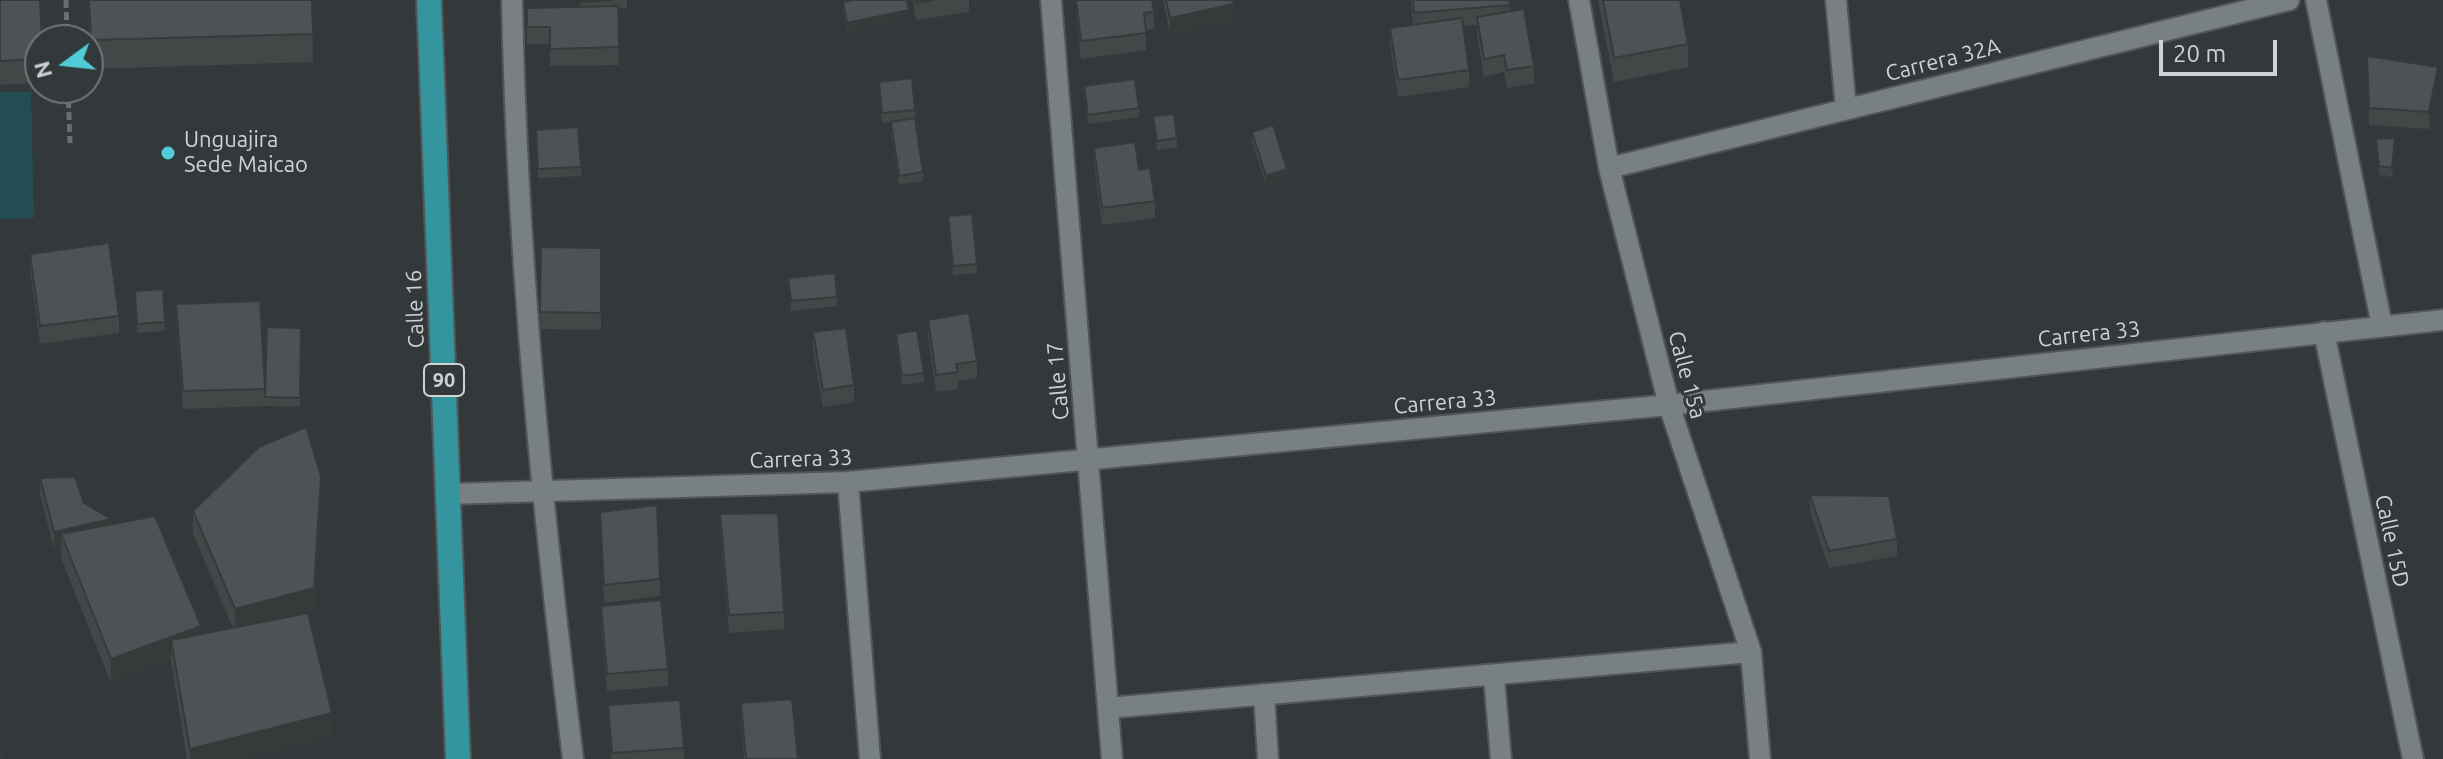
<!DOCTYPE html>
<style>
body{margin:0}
#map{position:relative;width:2443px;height:759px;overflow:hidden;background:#33393a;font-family:Ubuntu,sans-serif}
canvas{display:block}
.north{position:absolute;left:24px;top:24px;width:80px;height:80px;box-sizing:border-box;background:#33393a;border:2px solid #717677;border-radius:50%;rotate:255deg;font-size:22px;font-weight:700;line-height:32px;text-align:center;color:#ced2d2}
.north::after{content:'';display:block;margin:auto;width:28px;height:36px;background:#52cbd8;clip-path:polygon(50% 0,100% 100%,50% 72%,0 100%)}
.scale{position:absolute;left:2159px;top:40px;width:118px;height:36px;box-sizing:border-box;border:4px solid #ced2d2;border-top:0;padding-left:10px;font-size:24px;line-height:28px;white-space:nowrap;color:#ced2d2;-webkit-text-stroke:6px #33393a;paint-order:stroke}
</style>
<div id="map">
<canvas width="2443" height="759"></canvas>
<div class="north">N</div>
<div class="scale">20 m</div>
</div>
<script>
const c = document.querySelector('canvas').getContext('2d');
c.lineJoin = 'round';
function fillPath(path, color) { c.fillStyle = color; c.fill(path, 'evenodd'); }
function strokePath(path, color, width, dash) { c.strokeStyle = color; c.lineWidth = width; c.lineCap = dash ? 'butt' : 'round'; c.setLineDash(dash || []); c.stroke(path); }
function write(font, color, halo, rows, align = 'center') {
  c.font = font + ' Ubuntu,sans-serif'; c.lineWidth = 6; c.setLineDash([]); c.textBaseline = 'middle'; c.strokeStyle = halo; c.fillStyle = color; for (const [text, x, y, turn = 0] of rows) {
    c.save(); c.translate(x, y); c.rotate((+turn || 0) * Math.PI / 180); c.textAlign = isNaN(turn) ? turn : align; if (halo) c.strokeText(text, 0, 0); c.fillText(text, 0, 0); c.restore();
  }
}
fillPath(new Path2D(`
 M0,92h31l3,126 -34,1z`), '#234d52');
const street = new Path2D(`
 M512,0c5,255 30,506 61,759
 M1051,0l61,759
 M1579,0l30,168 60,237 82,247 9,107
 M1836,0l10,109
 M2316,0l66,326
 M1609,168l680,-168
 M2324,332l89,427
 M848,482l22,277
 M448,494l400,-12 821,-77 774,-85
 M1494,677l7,82
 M1264,694l4,65
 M1108,708l643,-56`);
const highway = new Path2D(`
 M429,0l29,759`);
strokePath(street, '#515556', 24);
strokePath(highway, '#515556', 28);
strokePath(new Path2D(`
 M66,0l1,40
 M68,88l2,55`), '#696e6f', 5, [8, 4]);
strokePath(street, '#798081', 20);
strokePath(highway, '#34959f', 24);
fillPath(new Path2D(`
 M0,0l40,40v43l-40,2z
 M88,0h224l1,62 -222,7z
 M580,0h47v8l-9,1 1,56 -69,1v-22h-23v-36l53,-1z
 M913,0h56v12l-53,8z
 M1076,0l78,12v17l-8,1v20l-65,9 -5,-46z
 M1163,0h70l1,22 -64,13z
 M1411,0h98l1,11 24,55v17l-27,5 -3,-16 -20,5 -7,-43v-9l-14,1 6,44v17l-71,10 -8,-52v-17l23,-3z
 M1598,0h82l8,44v23l-74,15z
 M843,2l66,17 -62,13 -4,-21z
 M2367,56l71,28 -9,45 -60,-4z
 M879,82l36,28v9l8,53v9l-24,4 -8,-53v-10l15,-2 -24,3z
 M1084,86l55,22v9l-51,7z
 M1153,116l24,22v9l-20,3z
 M1252,132l35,46 -21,7 -14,-44z
 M536,139l45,28v9l-43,2z
 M2376,139l19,9 -3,29 -13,-2z
 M1094,148l45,22 16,31v17l-53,7 -8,-60z
 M948,216l29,48v9l-24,2z
 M541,247l60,1v82l-61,-1z
 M30,254l89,62v17l-79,11 -10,-73z
 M788,278l49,19v9l-46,5z
 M163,289l2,42 -28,2 -2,-33z
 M260,301l5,96 36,-69 -1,79 -35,-1 -82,3 -7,-87v-18z
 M928,320l49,41v17l-19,3v8l-22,3 -8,-55z
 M813,332l41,53v17l-31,5 -10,-57z
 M896,334l28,39v9l-22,3 -6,-42z
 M40,478l44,25 27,21 90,110 32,-6 -40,-94v-23l128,-11 -7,112 -6,1 24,124 -87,22h-58l-16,-98 -60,22 -50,-125v-10l-7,1 -14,-54z
 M1810,495l87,44v17l-68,12 -19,-56z
 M600,512l60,67v17l-56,7z
 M720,514l64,98v17l-55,4 -9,-102z
 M601,606l67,63v17l-61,5 -6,-68z
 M741,703l57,56h-54l-3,-39z
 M608,705l76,43v11h-73z`), '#424748');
fillPath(new Path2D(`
 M1234,4v18l-64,13v-17z
 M909,10v9l-62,13v-9z
 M2438,67v17l-9,45v-17z
 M1287,169v9l-21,7v-9z
 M321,476v24l-7,112 -79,21v-24z
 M111,519v17l-50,-2v14l-7,1v-17z
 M201,626v24l-30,-10v21l-60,22v-24z
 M332,713v24l-87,22h-55v-10z`), '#363a3b');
const building = new Path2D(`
 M0,0h40l2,40h-2v19l-40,2z
 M89,0h223l1,34 -222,6z
 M580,0h32l-32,2z
 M853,0h54l2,10 -62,13 -4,-21z
 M915,0h19l-18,3z
 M1076,0h76l2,12 -10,1 2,20 -65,8z
 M1166,0h67l1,4 -64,14z
 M1413,0h96l1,5 -96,8z
 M1603,0h77l8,44 -74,14z
 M618,6l1,41 -69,2v-22h-23v-19z
 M1524,9l10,57 -27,4 -3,-15 -20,4 -7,-42z
 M1462,18l7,52 -71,10 -8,-52z
 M2367,56l71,11 -9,45 -60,-4z
 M912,78l3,32 -33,3 -3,-31z
 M1135,79l4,29 -51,7 -4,-29z
 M1174,114l3,24 -20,3 -4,-25z
 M915,118l8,54 -24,4 -8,-54z
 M1273,125l14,44 -21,7 -14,-44z
 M578,127l3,40 -43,2 -2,-39z
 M2395,138l-3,30 -13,-2 -3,-27z
 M1135,142l4,28 11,-2 5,33 -53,7 -8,-60z
 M972,214l5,50 -24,2 -5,-50z
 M109,243l10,73 -79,10 -10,-72z
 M541,247l60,1v65l-61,-1z
 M835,273l2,24 -46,4 -3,-23z
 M163,289l2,33 -28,2 -2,-33z
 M260,301l5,88 -82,2 -7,-87z
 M969,313l8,48 -21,3 2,8 -22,3 -8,-55z
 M267,327l34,1 -1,70 -35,-1z
 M846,328l8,57 -31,5 -10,-58z
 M917,330l7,43 -22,3 -6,-42z
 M306,427l15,49 -7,112 -79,21 -42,-98 66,-64z
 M75,477l9,26 27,16 -57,13 -14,-54z
 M1810,495l79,1 8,43 -68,12z
 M657,505l3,74 -56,6 -4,-73z
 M778,513l6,99 -55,3 -9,-101z
 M155,516l46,110 -90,33 -50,-125z
 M661,600l7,69 -61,5 -6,-68z
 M308,613l24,100 -142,36 -19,-109z
 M792,699l6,60h-52l-5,-56z
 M680,700l4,48 -72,5 -4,-48z
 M0,739l3,20h-3z`);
fillPath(building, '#4d5354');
strokePath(building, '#363a3b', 2);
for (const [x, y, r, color] of [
 [168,153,8,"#52cbd8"]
]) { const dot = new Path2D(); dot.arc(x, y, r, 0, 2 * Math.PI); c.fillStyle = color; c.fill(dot); strokePath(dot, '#33393a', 3); }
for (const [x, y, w] of [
 [444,380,40]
]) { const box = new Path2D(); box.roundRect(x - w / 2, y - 16, w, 32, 6); c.fillStyle = '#33393a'; c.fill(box); strokePath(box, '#ced2d2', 2); }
write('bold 20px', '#ced2d2', null, [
 ["90",444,380]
]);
write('22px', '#ced2d2', '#33393a', [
 ["Carrera 32A",1943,60,-14],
 ["Calle 16",415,309,-92],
 ["Carrera 33",2089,334,-6],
 ["Calle 15a",1687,375,75],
 ["Calle 17",1058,381,-95],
 ["Carrera 33",1445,402,-5],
 ["Carrera 33",801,459,-2],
 ["Calle 15D",2392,541,78]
]);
write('22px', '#ced2d2', '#33393a', [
 ["Unguajira",184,140],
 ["Sede Maicao",184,165]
], 'left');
</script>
